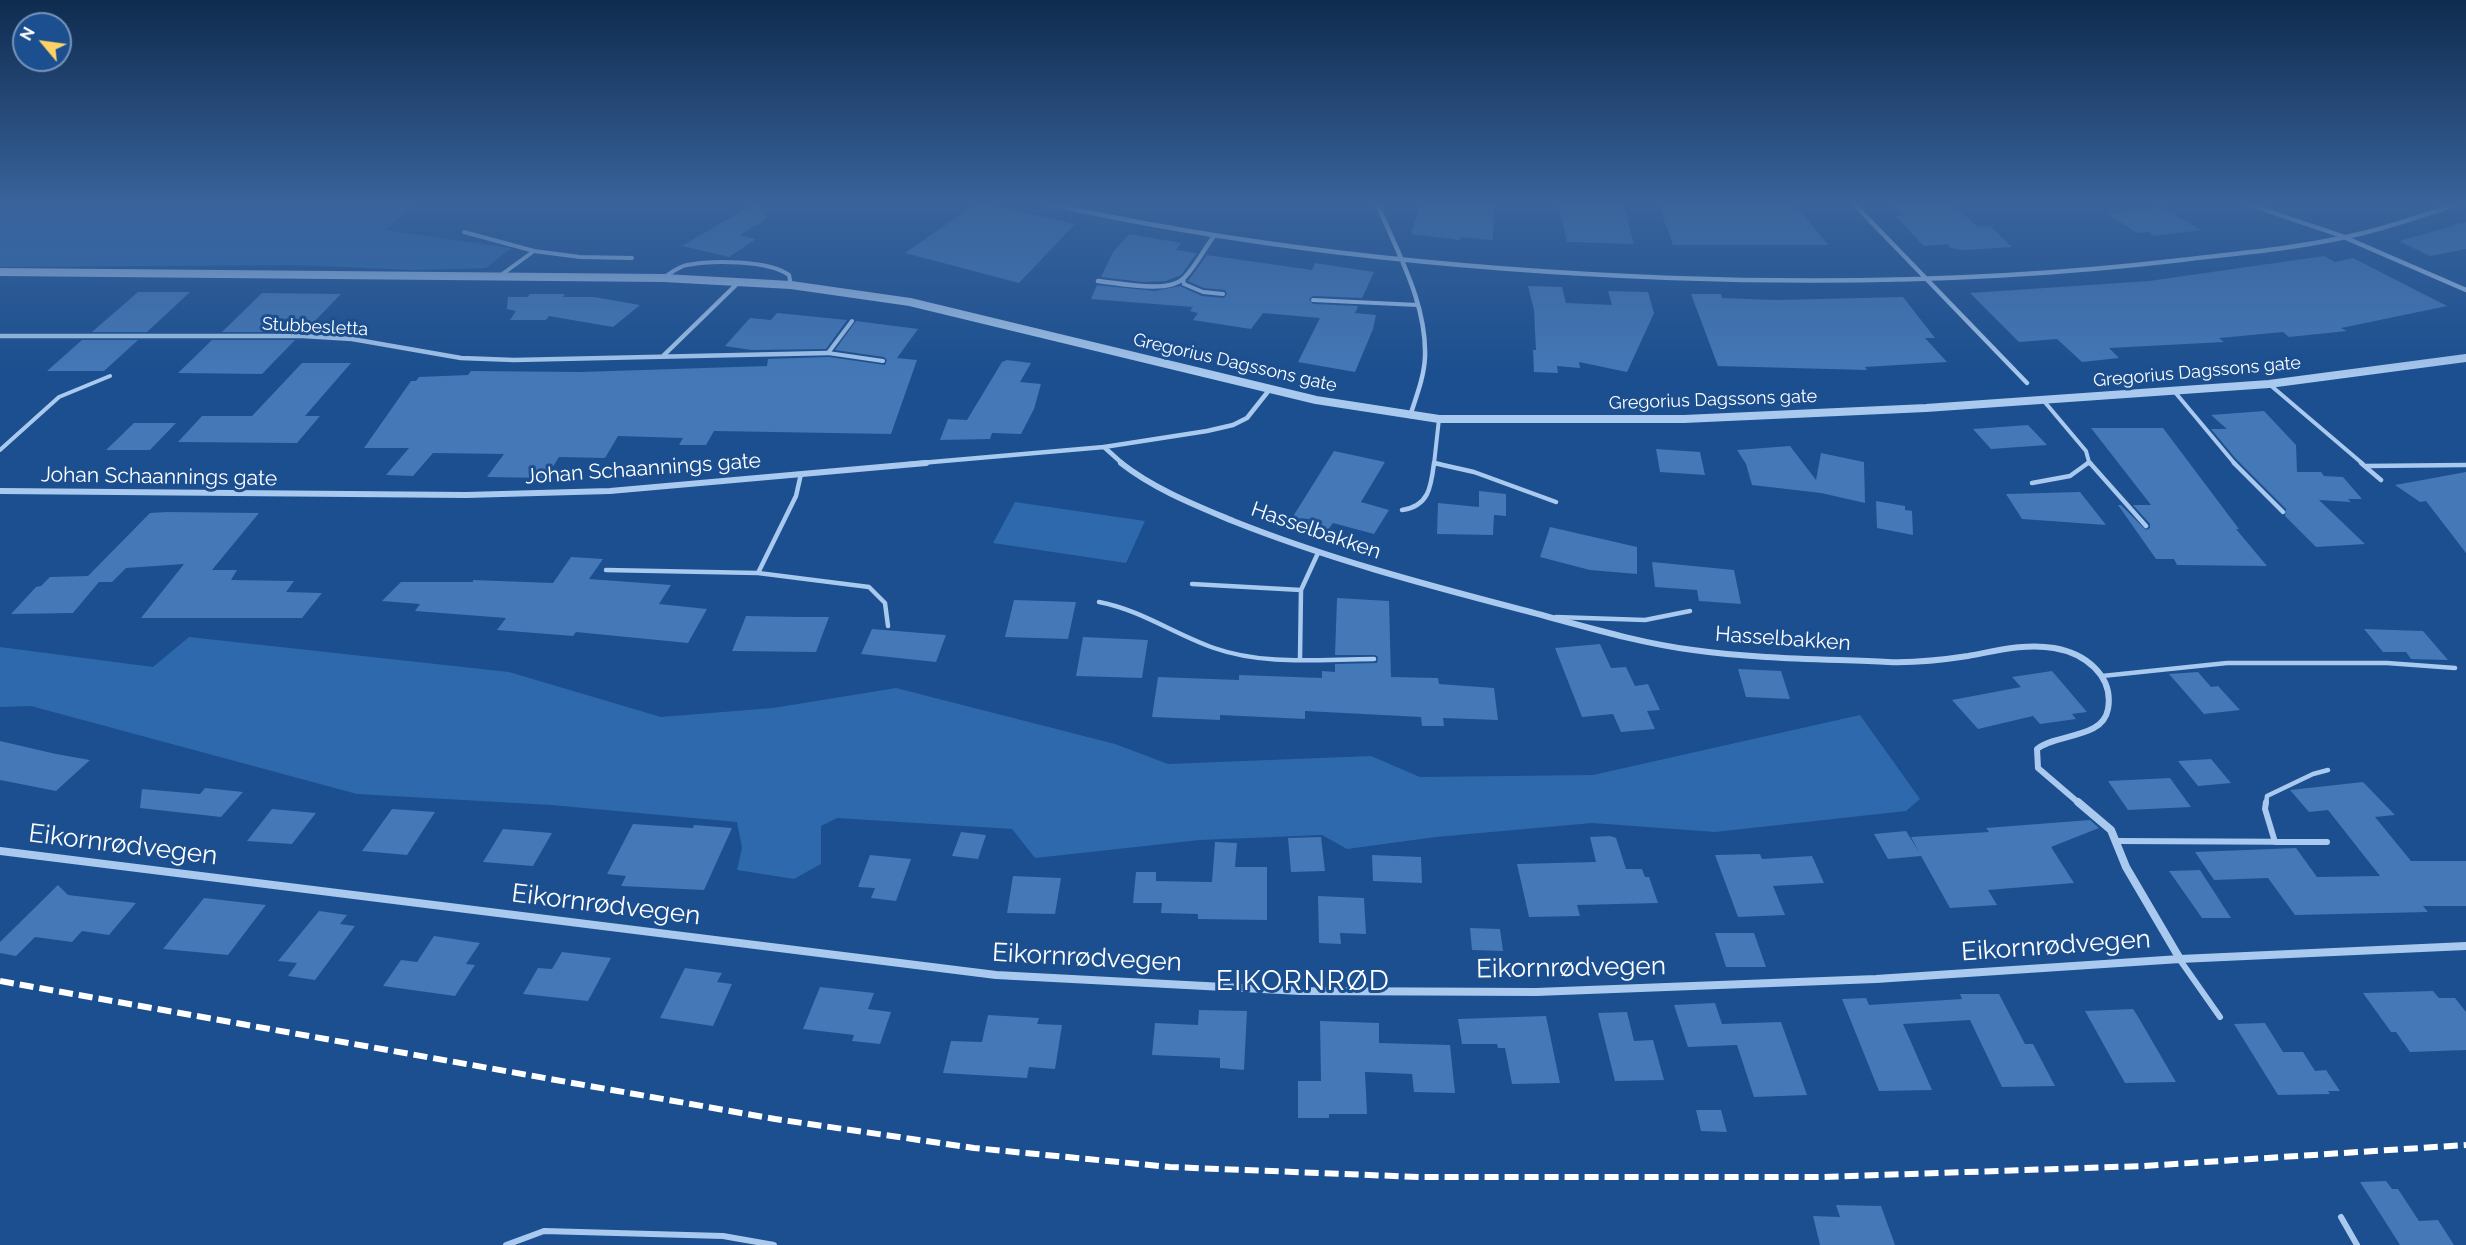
<!DOCTYPE html>
<meta charset="utf-8">
<style>
body{margin:0}
#map{position:relative;width:2466px;height:1245px;overflow:hidden;background:#1b4f8f;font-family:Raleway,sans-serif}
canvas{display:block}
.north{position:absolute;left:12px;top:12px;width:60px;height:60px;box-sizing:border-box;background:#1b4f8f;border:2px solid #7695bc;border-radius:50%;rotate:299deg;font-size:16px;font-weight:700;line-height:24px;text-align:center;color:#fff}
.north::after{content:'';display:block;margin:auto;width:21px;height:27px;background:#ffd166;clip-path:polygon(50% 0,100% 100%,50% 72%,0 100%)}
</style>
<div id="map">
<canvas width="2466" height="1245"></canvas>
<div class="north">N</div>
</div>
<script>
const c = document.querySelector('canvas').getContext('2d');
c.lineJoin = 'round';
function fillPath(path, color) { c.fillStyle = color; c.fill(path, 'evenodd'); }
function strokePath(path, color, width, dash) { c.strokeStyle = color; c.lineWidth = width; c.lineCap = dash ? 'butt' : 'round'; c.setLineDash(dash || []); c.stroke(path); }
function write(font, color, halo, rows, align = 'center') {
  c.font = font + ' Raleway,sans-serif'; c.lineWidth = 6; c.setLineDash([]); c.textBaseline = 'middle'; c.strokeStyle = halo; c.fillStyle = color; for (const [text, x, y, turn = 0] of rows) {
    c.save(); c.translate(x, y); c.rotate((+turn || 0) * Math.PI / 180); c.textAlign = isNaN(turn) ? turn : align; if (halo) c.strokeText(text, 0, 0); c.fillText(text, 0, 0); c.restore();
  }
}
fillPath(new Path2D(`
 M0,203h416l-31,27 126,18 -25,20 -72,2 -118,-5 -296,2z
 M1015,502l130,19 -19,42 -133,-20z
 M189,637l320,35 152,45 112,-9 123,-20 219,56 53,20 203,-8 49,21 173,-2 267,-60 60,84 -14,12 -191,21 -123,-9 -156,14 -89,12 -25,-14 -122,5 -165,18 -23,-29 -175,-11 -16,8v38l-27,15 -57,-9 5,-22 -5,-26 -186,-17 -194,-11 -326,-88 -31,1v-60l153,20z`), '#2e69ad');
fillPath(new Path2D(`
 M755,203h3l9,15 -27,17 16,4 -27,18 -47,-11z
 M977,203h5l93,21 -56,59 -114,-30z
 M1420,203h74l-1,37 -33,-3 -1,3 -48,-6z
 M1558,203h65l11,41 -67,-2z
 M1658,203h136l34,42h-155z
 M1923,203h27l29,24 11,-1 22,21 -49,3 -12,-2 -3,-4 -24,2 -29,-30 8,-1 -11,-10z
 M2162,207l39,23 -47,6 -5,-4 -12,1 -29,-19z
 M2466,222v27l-36,7 -31,-15z
 M1129,234l52,9 -5,7 21,3 -16,22 -15,6 -23,1 -42,-5 12,-25z
 M1207,255l105,15 3,-7 59,9 -12,26 -49,-2 -4,3 4,5 45,2 -3,7 21,2 -3,14 -18,43 -57,-10 22,-44 -57,-5 -12,16 -58,-9 5,-7 -8,-2 3,-4 -102,-8 6,-14 58,6 25,-5 22,10 22,2 3,-4 -2,-4 -21,-2 -16,-7z
 M2324,256l11,6 18,-4 94,48 -106,22 6,3 -58,6 -6,-5 -64,6 5,4 -115,6 10,10 -37,4 -25,-23 -38,3 -49,-49 179,-12z
 M1528,286l34,1 4,16 46,2 -4,-14 40,1 6,21 -27,59 -48,-10 1,6 -23,-2 1,7 -24,-1 -1,-22h3l-2,-40z
 M138,292h52l-43,40h-55z
 M262,293l79,1 -37,38h-82z
 M530,294h35l-2,3h31l46,8 -27,22 -64,-11 -3,4h-36l6,-9 -9,-2 1,-12h19z
 M1691,294h30l1,4 54,2 127,-3 32,41h-10l22,24 -82,5 2,3 -149,-4z
 M777,313l70,7 -21,29 -75,1 -26,-4 25,-28 21,2z
 M856,321l62,8 -21,29 20,2 -26,74 -177,-3 -8,14h-27l4,-7 -65,-2 -13,22 -46,-1 -13,21 -59,-1 17,-23 -71,-1 -20,23 -27,-1 23,-27h-45l47,-67h5l3,-4 49,-2 3,-4 109,1 187,-6 1,-7 61,-2 56,8 2,-5 -3,-3 -49,-7z
 M82,340h56l-34,31h-57z
 M212,340h83l-33,34 -84,-1z
 M1007,360l24,3 -11,19 21,2 -7,25 -13,25 -29,-1 -2,6 -50,1 8,-21 19,1 35,-58z
 M302,363h49l-46,53h15l-23,27 -119,-1 24,-26h50z
 M2264,411l32,34 1,27h24l3,4 19,1 19,22h-14l3,3 -32,-2 46,44 -49,3 -31,-31 1,-7 -50,-50 -25,-30h16l-16,-14z
 M134,423h42l-26,27h-44z
 M2028,425l19,20 -56,4 -18,-20z
 M2091,428h72l76,101h-3l31,37 -90,-1 -3,-6h-18l-38,-54h3l25,25 4,-2v-4l-17,-19h18z
 M1790,446l26,34 5,-27 43,9 1,41 -44,-10 -69,-8 -6,-21 -9,-14z
 M1656,449l44,3 5,23 -45,-3z
 M1334,451l51,11 -24,40 28,8 -15,24 -41,-11 -8,11 -21,-7 6,-8 -18,-1z
 M2466,472v81l-40,-52 -6,1 -25,-17z
 M1479,491l27,3v22l-12,-1 -1,20 -56,-1 1,-31 41,4z
 M2080,492l26,33 -84,-6 -16,-25z
 M1876,501l29,5v4l7,1 1,24 -36,-7z
 M167,512l92,1 -47,57h25l-6,10 63,1 -8,11 36,1 -20,25h-161l43,-54 -58,4 -14,14h-13l-26,31 -62,1 25,-27 5,-1 9,-9 38,-1 62,-63z
 M1550,527l87,20v27l-47,-4 -50,-13z
 M571,557l32,2 -14,20 82,6 -12,19 48,5 -19,34 -112,-11 -3,4 -76,-6 9,-12 -91,-7 5,-7 -38,-3 19,-19h72v-2l80,3z
 M1652,562l82,8 7,34 -42,-3 -2,-11 -42,-3z
 M1337,598l52,3 2,76 47,1 1,6 55,4 4,32 -55,-2 1,8h-22l-1,-9 -116,-6v8l-85,-4v5l-68,-3 6,-40 81,3v-5l83,3v-7l13,1v-8l42,-1 1,-6 -3,-2h-40z
 M1014,600l62,2 -8,37 -63,-2z
 M746,616l52,1h31l-13,35 -84,-1z
 M872,629l74,6 -10,27 -75,-8z
 M2364,629l59,2 25,29 -37,-1 -5,-7h-23z
 M1083,637l65,3 -6,38 -66,-2z
 M1600,644l11,24 15,-1 9,19 13,-2 12,26 -13,1 8,18 -34,3 -8,-18 -31,3 -27,-69z
 M1738,669l43,2 9,28 -44,-2z
 M2052,671l35,41 -15,2 4,5 -36,5 -7,-8 -55,13 -26,-29 69,-13 -9,-10z
 M2198,672l13,15 7,-1 22,24 -36,4 -35,-40z
 M0,741l56,13 34,6 -34,31 -56,-11z
 M2211,759l20,24 -33,3 -20,-25z
 M2170,778l21,29 -63,3 -20,-29z
 M2363,782l32,33 -20,2 36,44h55v45h-43l5,6 -133,3 -27,-37 -54,2 -19,-28 101,-4 21,29 63,-1 -52,-66 -19,2 -19,-22z
 M205,788l38,4 -22,25 -81,-9 2,-19 58,5z
 M272,809l44,4 -24,31 -45,-3z
 M392,809l43,3 -28,43 -45,-4z
 M2090,820l9,8 -48,19 23,36 -86,7 9,15 -47,3 -29,-52 -33,3 -14,-25 32,-3 13,21 -8,-15 78,-5 -3,-4z
 M633,824l60,4 1,-3 38,3 -28,62 -83,-4 5,-10 -19,-2z
 M503,829l49,4 -19,33 -50,-4z
 M961,832l25,3 -8,24 -26,-3z
 M1610,836l6,2 10,31h16l3,8h4l9,26 -81,2 3,11 -51,1 -12,-53 79,-2 -6,-25z
 M1321,837l4,34 -34,1 -3,-34z
 M1215,842l22,1 -2,24h32v53l-69,-1v-5l-37,-1 1,-10h-29l3,-31h20v9l56,1z
 M1760,854l2,5 50,-3 12,27 -51,3 12,29 -47,2 -23,-62z
 M870,855l41,4 -15,42 -25,-3 4,-10 -17,-1z
 M1372,855l49,2 1,26 -49,-2z
 M2200,870l31,48h-29l-33,-47z
 M1013,876l48,2 -6,36 -48,-1z
 M58,885l10,10 68,8 -27,32 -27,-4 -10,11 -37,-5 -19,19 -16,-3v-11z
 M1318,896l46,2 2,36 -26,-1 1,11 -22,-1z
 M204,898l62,7 -38,50 -65,-6z
 M319,911l28,4 -7,9 15,2 -40,54 -27,-4 9,-13 -19,-2z
 M1470,928l30,1 3,22 -31,-1z
 M1715,933h39l12,34h-40z
 M434,936l46,7 -14,21 9,1 -20,31 -72,-10 18,-26 16,2z
 M562,952l49,6 -23,43 -65,-7 15,-26 14,1z
 M685,968l37,5 -5,9 15,2 -19,42 -53,-8z
 M820,987l54,6 -6,16 23,3 -11,32 -28,-3 2,-6 -51,-6z
 M2433,991l6,7h16l11,14v38l-56,2 -14,-20h-5l-28,-39z
 M1960,994h39l26,50h8l22,42 -53,1 -32,-67 -67,4 29,66 -53,1 -37,-92 24,-1 3,7 93,-6z
 M1715,1003l7,21 59,-2 26,73 -53,2 -17,-52 -49,2 -14,-42z
 M2133,1009l4,6 39,67 -51,1 -40,-72z
 M1199,1010l48,1 -3,59 -24,-2v-10l-68,-3 3,-32 43,2z
 M1627,1012l7,29 19,-1 11,40 -49,1 -17,-68z
 M988,1015l51,3 -2,6 25,1 -7,44 -26,-2 -2,11 -84,-5 8,-32 31,1z
 M1546,1016l14,67 -48,1 -7,-36h-7l-1,-4h-35l-4,-25z
 M1320,1021l59,2v20l71,2 5,48 -41,-1 -2,-18 -47,-2 2,42h-38v4h-31v-37h23z
 M2265,1023l18,29h20l12,19 11,-1 14,21h-12l2,3 -52,1 -44,-71z
 M1696,1110h25l6,22 -26,-1z
 M2386,1181l6,8h6l21,32 19,-1 16,25h-54l-40,-63z
 M1836,1205l45,1 14,39h-75l-7,-29 27,1z`), '#4478b7');
strokePath(new Path2D(`
 M2244,203l101,34
 M464,232l70,19 46,6 52,1
 M501,275l33,-24
 M666,276c6,-4 14,-10 21,-11 25,-5 81,-5 102,10l2,10
 M1183,279l1,5 19,8 20,2
 M1313,300l105,5
 M852,321l-24,32 55,8
 M2269,384l94,80
 M2174,391l61,73
 M2043,400l43,51 3,11 -2,2
 M0,450l59,-53 51,-21
 M2089,462l2,2
 M1434,463l6,1
 M1434,464l5,-45`), '#a9c9ee', 4);
strokePath(new Path2D(`
 M1434,463l40,9 82,30
 M2090,463l56,63
 M2234,463l49,49
 M2361,463l20,17
 M2365,466l101,-1
 M2032,483l38,-7 18,-13
 M1402,510c27,-4 29,-23 32,-47
 M606,570l152,3 111,14 16,16 3,23
 M758,573l38,-77 5,-22
 M1192,584l109,6
 M1099,602c42,8 75,32 115,46 51,18 107,11 160,11
 M1556,617l89,3 45,-9
 M1300,658l1,-68 17,-37
 M2102,676l125,-13h160l68,5
 M2266,804l1,-8 46,-22 15,-4`), '#a9c9ee', 4.5);
strokePath(new Path2D(`
 M2266,802l-1,7 10,33
 M2117,841l210,1
 M2180,960l40,57
 M2341,1217l16,28
 M506,1245l38,-14 179,5 51,9`), '#a9c9ee', 6);
strokePath(new Path2D(`
 M1045,203c206,46 416,67 627,75 170,6 340,2 509,-18 60,-7 120,-12 178,-26 35,-8 69,-21 103,-31
 M1377,203c20,49 50,100 48,154 -1,21 -9,40 -15,59
 M1853,203l174,180
 M2346,238l120,52
 M1098,281c21,2 70,13 86,-3 12,-12 20,-29 30,-42
 M0,336h303l49,3 109,19 53,2 314,-7
 M664,355l76,-74
 M1104,447l19,17
 M909,464l195,-17 103,-16 26,-6 14,-7 23,-29`), '#a9c9ee', 4.5);
strokePath(new Path2D(`
 M1121,463c33,26 74,42 112,58 93,37 190,63 286,88 58,15 114,33 174,41 64,9 130,9 195,12 27,1 54,-2 80,-6 28,-5 57,-13 86,-8 30,5 60,27 54,61 -5,30 -51,24 -71,40l1,19 42,36
 M0,491l466,4 144,-4 316,-28`), '#a9c9ee', 6);
strokePath(new Path2D(`
 M2078,802l33,28 15,37 54,92
 M0,851l996,124 304,16 236,1 340,-13 304,-20 286,-13`), '#a9c9ee', 8);
strokePath(new Path2D(`
 M0,272l664,6 127,7 119,17 406,98 123,19h245l242,-11 343,-24 197,-26`), '#a9c9ee', 8);
strokePath(new Path2D(`
 M0,981l775,138 199,29 196,19 249,10h402l323,-11 322,-21`), '#fff', 6, [14, 6]);
const sky = c.createLinearGradient(0, 0, 0, 377);
sky.addColorStop(0, '#0f2b4f');
sky.addColorStop(0.54, '#39639b');
sky.addColorStop(1, '#39639b00');
c.fillStyle = sky;
c.fillRect(0, 0, 2466, 377);
write('18px', '#fff', '#1b4f8f', [
 ["Stubbesletta",315,327,3],
 ["Gregorius Dagssons gate",1235,363,13],
 ["Gregorius Dagssons gate",2197,372,-5],
 ["Gregorius Dagssons gate",1713,400,-2]
]);
write('21px', '#fff', '#1b4f8f', [
 ["Johan Schaannings gate",643,469,-4],
 ["Johan Schaannings gate",159,477,1],
 ["Hasselbakken",1316,531,19],
 ["Hasselbakken",1783,639,4]
]);
write('26px', '#fff', '#1b4f8f', [
 ["Eikornrødvegen",123,845,7],
 ["Eikornrødvegen",606,905,7],
 ["Eikornrødvegen",2056,946,-4],
 ["Eikornrødvegen",1087,958,3],
 ["Eikornrødvegen",1571,968,-1]
]);
c.letterSpacing = '1.5px';
write('28px', '#fff', '#1b4f8f', [
 ["EIKORNRØD",1303,982]
]);
c.letterSpacing = '0px';
</script>
